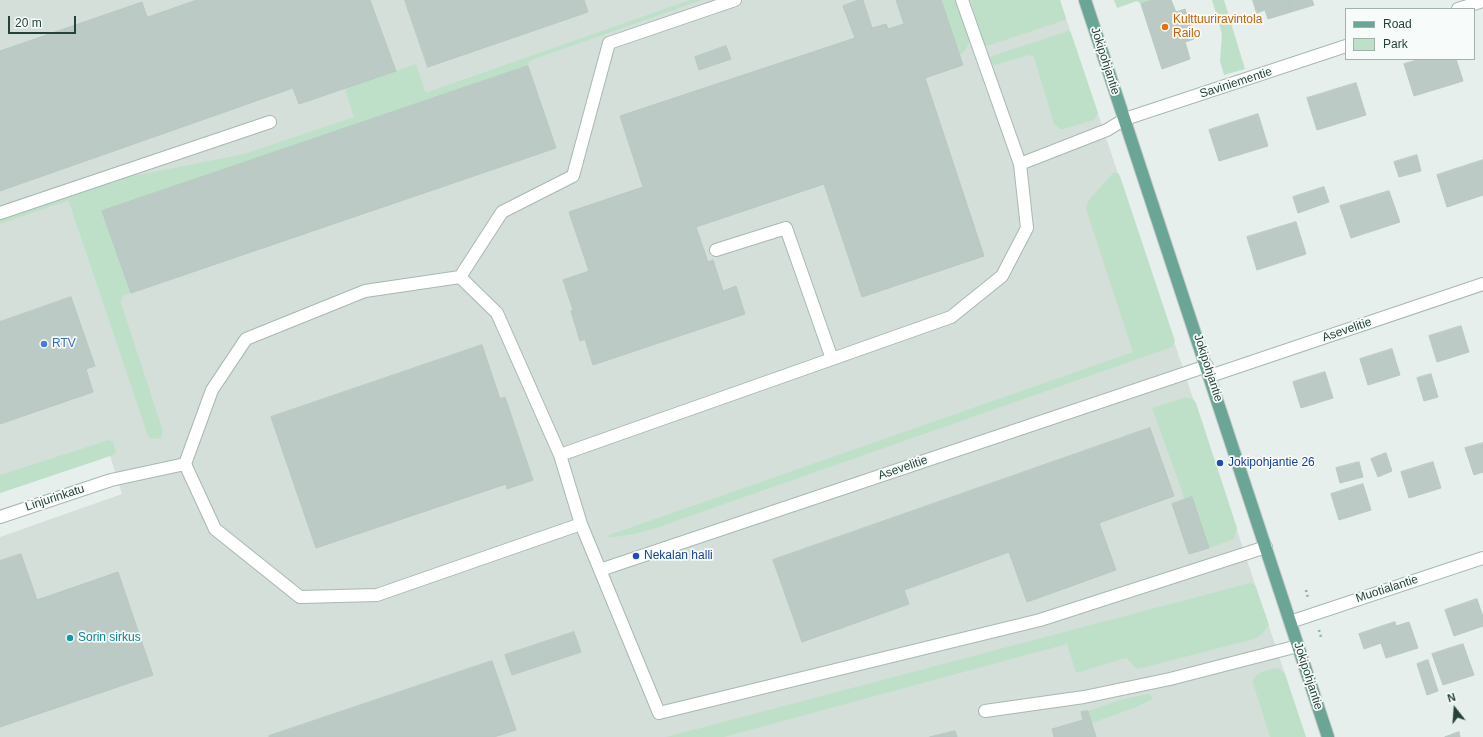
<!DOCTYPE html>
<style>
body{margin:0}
#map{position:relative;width:1483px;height:737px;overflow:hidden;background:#e6efeb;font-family:Arial,sans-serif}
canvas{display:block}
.legend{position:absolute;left:1345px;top:8px;width:130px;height:52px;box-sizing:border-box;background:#f7fbf9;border:1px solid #a3b1ad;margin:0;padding:5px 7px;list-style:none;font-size:12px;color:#24423a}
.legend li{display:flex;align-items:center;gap:8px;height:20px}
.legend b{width:20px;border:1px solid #a3b1ad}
.north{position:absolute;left:1435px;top:689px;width:40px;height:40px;-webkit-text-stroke:3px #f7fbf9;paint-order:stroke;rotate:343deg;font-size:11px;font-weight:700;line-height:16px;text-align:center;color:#24423a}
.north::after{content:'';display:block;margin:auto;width:14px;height:18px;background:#24423a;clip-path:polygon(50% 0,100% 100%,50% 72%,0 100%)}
.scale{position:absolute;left:8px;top:16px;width:68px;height:18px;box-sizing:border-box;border:2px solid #24423a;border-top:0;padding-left:5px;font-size:12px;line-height:14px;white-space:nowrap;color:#24423a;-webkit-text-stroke:3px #f7fbf9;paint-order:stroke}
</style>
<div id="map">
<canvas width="1483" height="737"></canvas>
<ul class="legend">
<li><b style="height:5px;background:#6aa596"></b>Road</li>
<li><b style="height:11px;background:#bfe0c8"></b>Park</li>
</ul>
<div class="north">N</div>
<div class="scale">20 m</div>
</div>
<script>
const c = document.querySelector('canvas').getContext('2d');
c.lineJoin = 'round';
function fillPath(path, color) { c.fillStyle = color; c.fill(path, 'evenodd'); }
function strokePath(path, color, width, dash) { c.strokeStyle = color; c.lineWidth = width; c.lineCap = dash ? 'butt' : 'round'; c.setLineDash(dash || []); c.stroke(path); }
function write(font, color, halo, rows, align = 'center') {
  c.font = font + ' Arial,sans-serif'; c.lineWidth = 3.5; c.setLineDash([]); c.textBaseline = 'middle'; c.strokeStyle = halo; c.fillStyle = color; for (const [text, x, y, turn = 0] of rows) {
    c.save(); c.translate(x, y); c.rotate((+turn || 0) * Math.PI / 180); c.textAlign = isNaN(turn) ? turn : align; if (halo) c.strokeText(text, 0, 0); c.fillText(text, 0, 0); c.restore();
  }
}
fillPath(new Path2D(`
 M0,0h1060l246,737h-1306v-200l122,-43 -12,-38 -110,37z`), '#d4dfda');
fillPath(new Path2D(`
 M690,0h12l-173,61 -1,5 -425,145 28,82c-7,2 -10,3 -10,10l42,128 -2,7 -9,1 -4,-3 -79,-234 -2,-1 -67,23v-4l118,-41 126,-25 110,-37 -9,-28 71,-25 9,27 3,1z
 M941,0h15l13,38c0,8 -3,12 -9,17z
 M970,0h90l6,19 -1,1 -78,26 -2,-1z
 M1114,0h39l-12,4 -4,-3 -20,7z
 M1212,0h12l21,69 -21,6 -4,-14 2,-27z
 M1068,31l3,2 27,80 -4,7 -30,9h-4l-6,-5 -20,-67 -5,-2 -34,10 -2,-1 -3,-6 2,-2z
 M1113,173h5l2,3 55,165 -3,6 -516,181 -22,6 -26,4 1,-3 524,-183 -47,-143 2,-8z
 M1186,397l7,2 3,4 41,125 -3,11 -25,9 -17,-51 -7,3 -33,-92z
 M109,440l4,2 3,10 -3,3 -113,38v-18z
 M1250,583l4,1 2,3 13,38 -7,9 -8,5 -116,30c-5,-2 -7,-8 -12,-11l-50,15 -9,-29 -343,93h-58z
 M1278,668l7,6 21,63h-36l-17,-54c0,-11 17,-14 25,-15z
 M1149,694l4,5 -19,9 -42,15 -4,-12 35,-12z`), '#bfe0c8');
const building = new Path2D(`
 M197,0h173l26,71 -97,33 -6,-16 -293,103v-140l142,-49 5,15z
 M405,0h179l4,12 -160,55z
 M859,0h4l9,28 14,-4 2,5 16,-5 -8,-24h45l22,65 -38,13 59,178 -122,41 -38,-113 -128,43 12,35 5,-2 10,31 13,-5 9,28 -152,51 -8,-26 -5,2 -9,-30 2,-1 -10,-30 26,-9 -20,-59 74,-25 -23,-71 235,-78 -12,-32z
 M1153,0h18l5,12 9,-3 9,30 -9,3 5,17 -28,10 -21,-65z
 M1253,0h34l4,12 -23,7 -3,-9 -8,3z
 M1287,0h25l2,5 -23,7z
 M726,46l5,13 -32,11 -4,-13z
 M1421,59h35l7,22 -49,15 -10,-32z
 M528,66l28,82 -425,145 -29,-82z
 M1356,83l10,32 -49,15 -10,-32z
 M1258,114l10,32 -49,15 -10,-31z
 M1417,155l4,16 -22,6 -5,-15z
 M1483,160v35l-36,12 -10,-32z
 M1324,187l5,15 -31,11 -5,-16z
 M1389,191l11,31 -49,16 -11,-32z
 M1296,222l10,32 -49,16 -10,-33z
 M71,297l24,69 -9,3 7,23 -93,32v-102z
 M1461,326l8,26 -32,10 -8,-26z
 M482,345l18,54 5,-2 28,83 -26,9 -1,-5 -190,64 -45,-131z
 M1392,349l8,26 -32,10 -8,-26z
 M1325,372l8,26 -32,10 -8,-26z
 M1431,374l7,23 -14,4 -7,-23z
 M1150,428l24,68 -75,27 17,47 -89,32 -18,-50 -105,38 5,14 -107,38 -29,-82z
 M1483,443v29l-9,3 -9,-27z
 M1386,453l6,18 -14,6 -7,-18z
 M1359,462l4,15 -23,6 -4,-15z
 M1433,462l8,26 -32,10 -8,-26z
 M1363,484l8,26 -32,10 -8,-26z
 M1192,497l17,51 -20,6 -17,-50z
 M21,554l16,46 81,-28 35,103 -153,52v-166z
 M1477,599l6,18v9l-29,10 -9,-26z
 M1395,622l1,4 13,-4 9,26 -32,10 -5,-15 -17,6 -5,-15z
 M574,632l7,20 -69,23 -7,-20z
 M1463,644l11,31 -31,10 -11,-31z
 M1428,660l10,31 -11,4 -10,-31z
 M492,661l24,69 -22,7h-225v-1z
 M1088,711l8,26h-42l-2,-8 31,-9 -2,-8z
 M955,731l2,6h-27z
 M1459,732l1,5h-15z`);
fillPath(building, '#bbcac4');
strokePath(building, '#b8c9c2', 1);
const minor = new Path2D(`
 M1458,9l25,-8
 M1020,164l87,-34 18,-11 221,-73
 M0,213l270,-91
 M716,250l70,-22 46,131
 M460,277l42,-65 71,-36 36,-133 126,-43
 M1210,376l273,-92
 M185,464l27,-74 34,-51 119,-48 95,-14 37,36 63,142
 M0,517l111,-37 74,-16 30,65 85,68 77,-2 204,-71 78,189 381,-93 226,-73
 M581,524l-21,-69 391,-138 51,-41 25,-48 -7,-64 -58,-164
 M600,570l607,-204
 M1290,622l193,-64
 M985,711l99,-14 86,-18 128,-33`);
const major = new Path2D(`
 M1085,0l243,737`);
strokePath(minor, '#a8b8b2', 14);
strokePath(major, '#c2cac8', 14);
strokePath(new Path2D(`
 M1306,590l2,8
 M1319,630l2,7`), '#86b3a5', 2.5, [2, 3]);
strokePath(minor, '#fff', 12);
strokePath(major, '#6aa596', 12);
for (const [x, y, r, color] of [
 [1165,27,4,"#e8710a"],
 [44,344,4,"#3f7fe0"],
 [1220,463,4,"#1a4fb4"],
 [636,556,4,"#1a4fb4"],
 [70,638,4,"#0f9aa8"]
]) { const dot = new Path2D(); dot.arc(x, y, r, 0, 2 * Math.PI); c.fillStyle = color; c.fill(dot); strokePath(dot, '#f7fbf9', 1.5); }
write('12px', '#c56008', '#f7fbf9', [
 ["Kulttuuriravintola",1173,20],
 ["Railo",1173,34]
], 'left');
write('12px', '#24423a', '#f7fbf9', [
 ["Jokipohjantie",1105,61,72],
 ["Saviniementie",1236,83,-18],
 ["Asevelitie",1347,330,-19],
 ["Jokipohjantie",1208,368,72],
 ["Asevelitie",903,468,-19],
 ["Linjurinkatu",55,498,-18],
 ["Muotialantie",1387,589,-18],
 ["Jokipohjantie",1308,676,72]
]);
write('12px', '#366cbe', '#f7fbf9', [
 ["RTV",52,344]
], 'left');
write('12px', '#164399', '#f7fbf9', [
 ["Jokipohjantie 26",1228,463],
 ["Nekalan halli",644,556]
], 'left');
write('12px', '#0d838f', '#f7fbf9', [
 ["Sorin sirkus",78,638]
], 'left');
</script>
